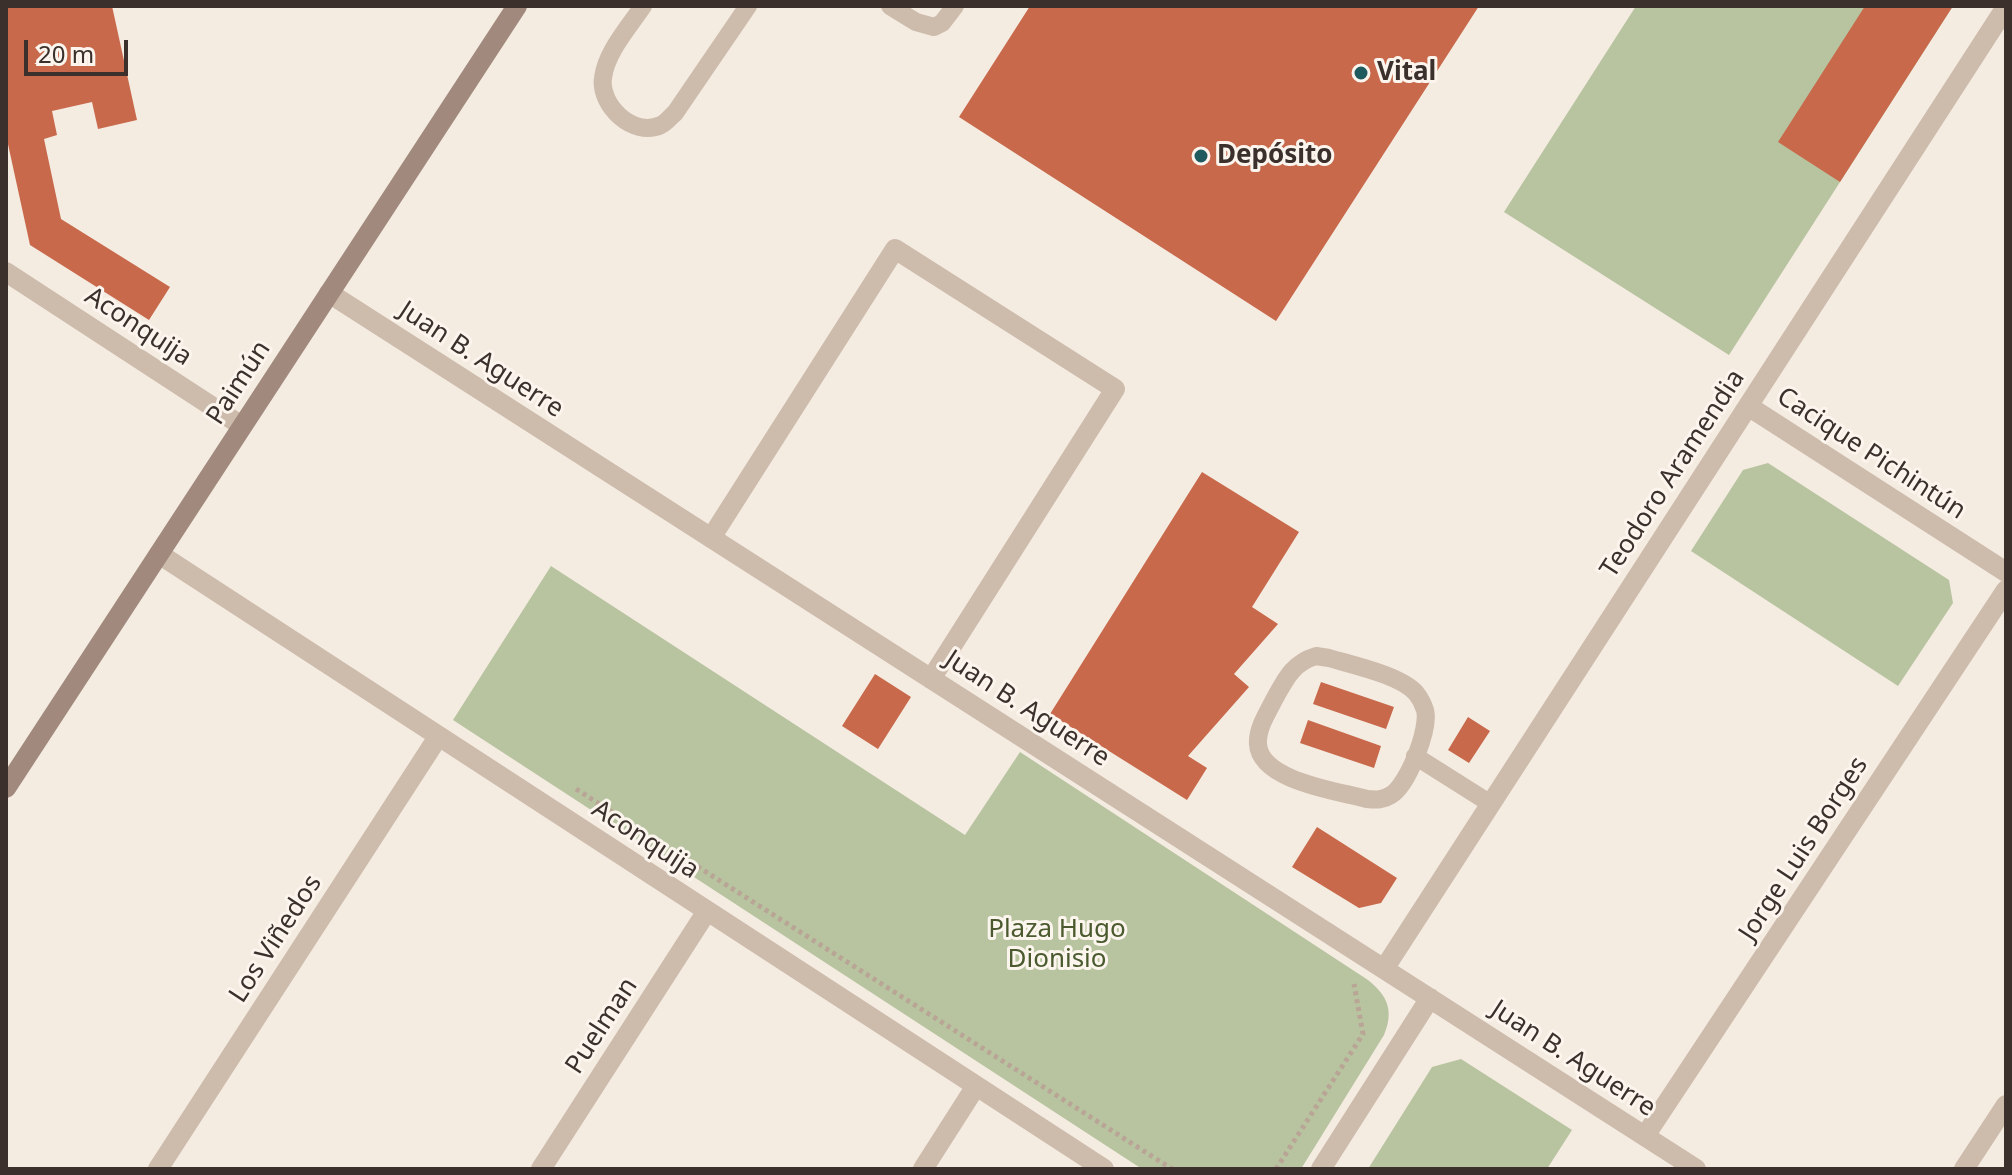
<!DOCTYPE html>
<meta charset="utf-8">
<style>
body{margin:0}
#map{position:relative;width:2012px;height:1175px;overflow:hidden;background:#f4ebe1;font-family:"Noto Sans",sans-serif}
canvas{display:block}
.frame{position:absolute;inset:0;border:8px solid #3b302b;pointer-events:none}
.scale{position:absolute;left:24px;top:40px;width:104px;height:36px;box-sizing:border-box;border:4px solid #3b302b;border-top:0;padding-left:10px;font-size:24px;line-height:28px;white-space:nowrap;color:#3b302b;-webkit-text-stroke:6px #fbf5ee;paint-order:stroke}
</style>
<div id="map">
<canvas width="2012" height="1175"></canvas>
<div class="frame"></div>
<div class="scale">20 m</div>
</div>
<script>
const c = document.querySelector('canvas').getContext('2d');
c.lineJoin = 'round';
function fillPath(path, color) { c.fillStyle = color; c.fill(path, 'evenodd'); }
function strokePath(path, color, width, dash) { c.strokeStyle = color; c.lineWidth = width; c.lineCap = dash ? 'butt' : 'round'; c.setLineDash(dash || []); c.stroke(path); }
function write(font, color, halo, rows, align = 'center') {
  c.font = font + ' "Noto Sans",sans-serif'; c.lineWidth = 6; c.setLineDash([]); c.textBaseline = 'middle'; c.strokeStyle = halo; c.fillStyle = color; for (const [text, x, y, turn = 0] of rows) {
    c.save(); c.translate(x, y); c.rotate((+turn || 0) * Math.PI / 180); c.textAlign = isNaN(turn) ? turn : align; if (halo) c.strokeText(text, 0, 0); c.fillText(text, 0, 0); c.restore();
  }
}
fillPath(new Path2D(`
 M1636,6h317l-224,349 -225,-143z
 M1768,463l181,117 4,23 -55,83 -207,-135 52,-81z
 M551,566l414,269 55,-83 348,228c20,16 26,31 16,55l-83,134h-159l-689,-449z
 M1461,1059l111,71 -25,39h-179l64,-102z`), '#b8c4a0');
fillPath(new Path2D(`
 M6,6h106l25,114 -39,9 -6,-27 -40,9 5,24 -13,4 17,80 109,68 -21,33 -119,-75 -24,-110z
 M1030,6h449l-203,315 -317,-204z
 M1865,6h88l-113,176 -62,-40z
 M1202,472l97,60 -47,75 26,17 -44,50 15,13 -61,69 19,12 -20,32 -137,-86z
 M875,674l36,23 -33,52 -36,-23z
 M1321,682l73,25 -8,22 -73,-25z
 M1468,717l22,14 -21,32 -21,-13z
 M1308,720l73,26 -7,22 -74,-25z
 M1317,827l80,51 -16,25 -22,5 -67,-41z`), '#c8694b');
strokePath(new Path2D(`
 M576,789l596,380
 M1276,1169l87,-135 -9,-50`), '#b9a596', 5, [4, 4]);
strokePath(new Path2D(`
 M643,6c-14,21 -37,46 -40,72 -4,27 30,60 58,47 5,-2 10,-9 14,-12l73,-107
 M890,6l26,16 18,5 8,-4 13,-17
 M1316,656l13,2c23,7 71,17 87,35 4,5 7,11 9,17 5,18 -17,75 -34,85 -8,5 -14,5 -24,4 -29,-8 -107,-18 -109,-55 -1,-16 10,-32 17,-46 11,-20 18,-35 41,-42z
 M1415,756l76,48`), '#cdbbac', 18);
strokePath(new Path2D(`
 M6,272l236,154
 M329,293l1367,876
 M1748,406l258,166
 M711,538l184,-289 220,140 -184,290
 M159,554l945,615
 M1384,969l622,-962
 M1645,1136l361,-546
 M158,1169l280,-432
 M541,1169l166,-258
 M923,1169l53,-83
 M1321,1169l109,-171
 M1964,1169l42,-64`), '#cdbbac', 20);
strokePath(new Path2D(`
 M6,788l511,-782`), '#a18a7d', 20);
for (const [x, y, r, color] of [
 [1361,73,8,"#1f5a5e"],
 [1201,156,8,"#1f5a5e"]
]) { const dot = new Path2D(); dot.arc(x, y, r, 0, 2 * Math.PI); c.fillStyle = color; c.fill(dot); strokePath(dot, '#fbf5ee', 3); }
write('bold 26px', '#3b302b', '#fbf5ee', [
 ["Vital",1377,73],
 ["Depósito",1217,156]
], 'left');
write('26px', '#3b302b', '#fbf5ee', [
 ["Aconquija",138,327,33],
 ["Juan B. Aguerre",481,360,33],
 ["Paimún",239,383,-57],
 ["Cacique Pichintún",1871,454,33],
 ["Teodoro Aramendia",1673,474,-57],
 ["Juan B. Aguerre",1027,709,33],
 ["Aconquija",645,840,33],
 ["Jorge Luis Borges",1804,849,-57],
 ["Los Viñedos",276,939,-57],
 ["Puelman",602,1026,-57],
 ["Juan B. Aguerre",1573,1059,33]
]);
write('26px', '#4a5a2e', '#fbf5ee', [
 ["Plaza Hugo",1057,930],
 ["Dionisio",1057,960]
]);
</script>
